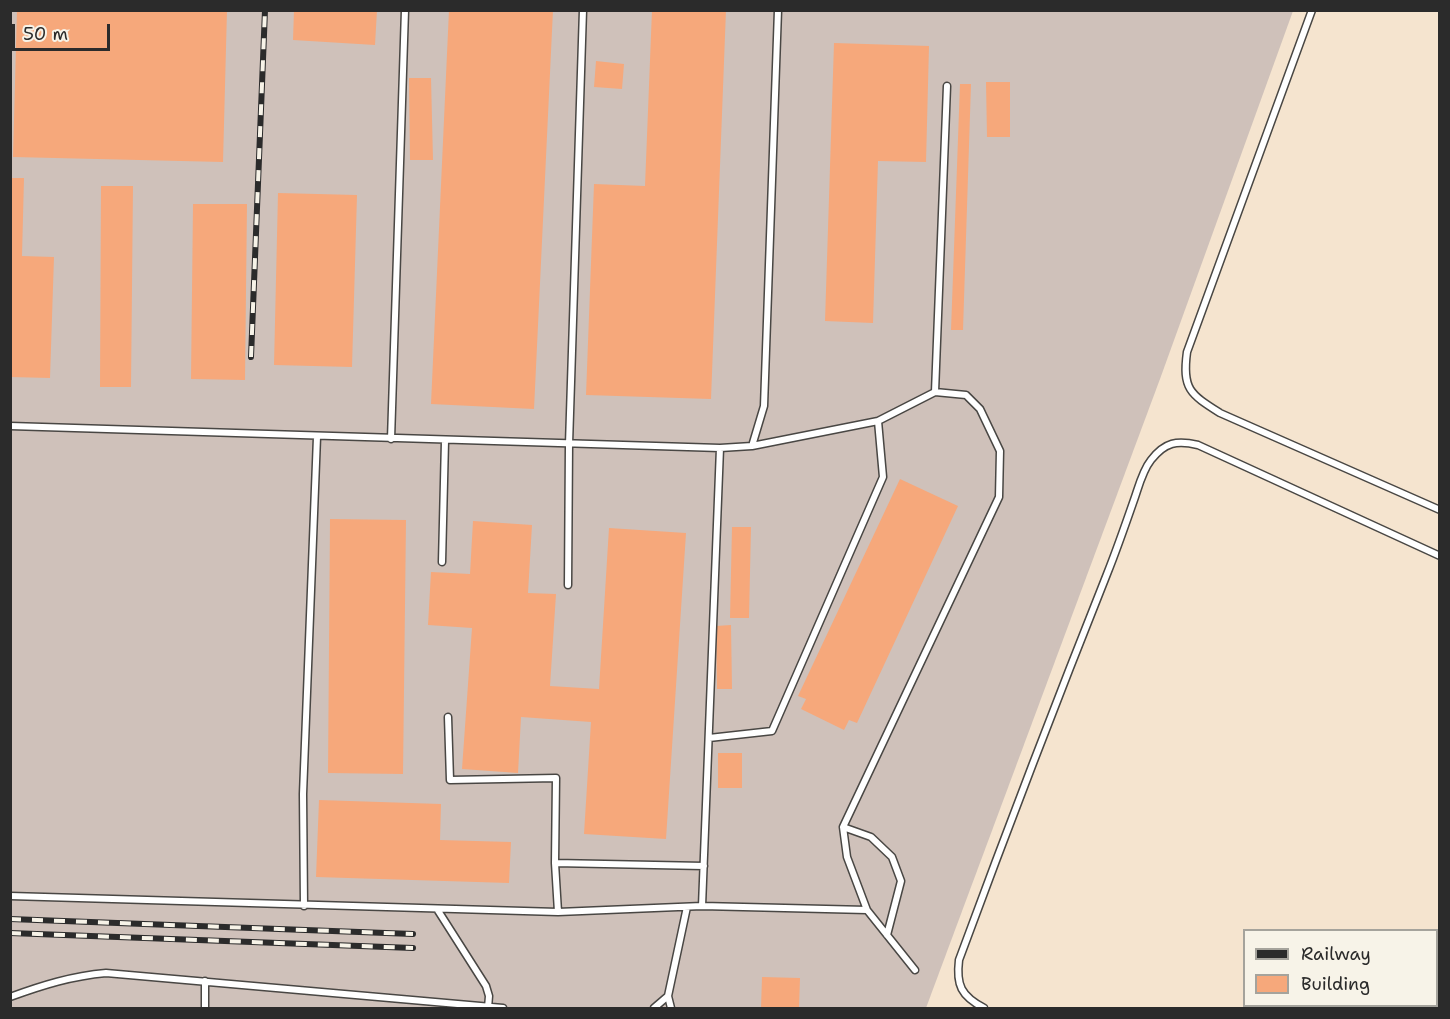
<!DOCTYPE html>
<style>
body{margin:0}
#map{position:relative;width:1450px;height:1019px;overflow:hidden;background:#f5e4cf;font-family:"Shantell Sans",sans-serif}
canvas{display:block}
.frame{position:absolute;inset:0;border:12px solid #2b2b2b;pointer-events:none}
.legend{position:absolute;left:1243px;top:929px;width:195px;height:78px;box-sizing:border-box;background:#f7f3e8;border:2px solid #a5a39c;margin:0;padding:8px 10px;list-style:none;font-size:18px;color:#2b2b2b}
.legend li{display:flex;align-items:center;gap:12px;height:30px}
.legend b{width:30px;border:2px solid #a5a39c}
.scale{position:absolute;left:12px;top:24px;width:98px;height:27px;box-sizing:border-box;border:3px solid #2b2b2b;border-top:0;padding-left:8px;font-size:18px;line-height:21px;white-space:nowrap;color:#2b2b2b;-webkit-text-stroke:4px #f7f3e8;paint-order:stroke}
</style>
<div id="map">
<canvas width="1450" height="1019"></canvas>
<div class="frame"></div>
<ul class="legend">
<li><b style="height:8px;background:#2b2b2b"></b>Railway</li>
<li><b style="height:16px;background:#f6a87b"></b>Building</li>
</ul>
<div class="scale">50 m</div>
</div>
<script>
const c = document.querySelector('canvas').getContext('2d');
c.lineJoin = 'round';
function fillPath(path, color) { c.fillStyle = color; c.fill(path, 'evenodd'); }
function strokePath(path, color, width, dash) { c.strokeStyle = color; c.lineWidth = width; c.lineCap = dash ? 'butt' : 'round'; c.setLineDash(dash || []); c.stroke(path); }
fillPath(new Path2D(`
 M10,11h1283l-133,368 -234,629h-915z`), '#cfc1ba');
fillPath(new Path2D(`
 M17,10h210l-4,152 -210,-5z
 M294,10h83l-2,35 -82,-5z
 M449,10h104l-19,399 -103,-5z
 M652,10h74l-15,389 -125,-4 8,-211 51,2z
 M834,43l95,3 -3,116 -48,-1 -5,162 -48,-2z
 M596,61l28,3 -2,25 -28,-2z
 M409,78h22l2,82h-23z
 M986,82h24v55h-23z
 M960,84h11l-8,246h-12z
 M10,178h14l-2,78 32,1 -4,121 -40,-1z
 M101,186h32l-2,201h-31z
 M278,193l79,2 -5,172 -78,-2z
 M193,204h54l-2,176 -54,-1z
 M900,479l58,27 -101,217 -8,-3 -5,10 -43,-21 5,-10 -8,-3z
 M330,519l76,1 -3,254 -75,-1z
 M473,521l59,4 -4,68 28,1 -6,92 49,3 10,-161 77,5 -20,306 -82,-5 7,-112 -70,-5 -3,56 -56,-4 10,-141 -44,-3 3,-53 39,2z
 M732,527h19l-2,91h-19z
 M731,625l1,64h-15l-1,-63z
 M718,753h24v35h-24z
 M319,800l122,4 -1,36 71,2 -2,41 -193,-6z
 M762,977l38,1 -1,30h-38z`), '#f6a87b');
const lane = new Path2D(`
 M1312,10l-125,342c-5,37 3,42 33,61l220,97
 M935,392l12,-306
 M10,426l710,22 32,-2 126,-25 57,-29 31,3 14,14 20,42 -1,46 -156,330 4,30 20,53
 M391,439l14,-429
 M752,446l12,-40 14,-396
 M720,448l-18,458 165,4 48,60
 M442,562l3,-121
 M568,585l1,-141 14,-434
 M448,717l2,63 106,-2 -1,85 3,49
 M709,738l63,-7 111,-254 -5,-56
 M843,827l28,10 21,20 9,24 -14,54
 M555,863l149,3
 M10,896l548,16 144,-6
 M304,906l-1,-112 14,-357
 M437,909l49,77 3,10 -1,12
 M205,981v27
 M668,996l3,12
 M10,997c33,-12 62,-21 96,-24l397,35
 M654,1008l14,-12 19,-89
 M984,1008c-23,-12 -28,-23 -25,-48 48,-130 97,-258 148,-386 10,-25 19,-51 28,-77 4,-12 8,-27 16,-37 14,-18 26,-20 47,-15l242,111`);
strokePath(lane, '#494744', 9);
strokePath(lane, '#fff', 6);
const rail = new Path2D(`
 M251,357l14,-347
 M10,919l403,15
 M10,933l403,15`);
strokePath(rail, '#2b2b2b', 6);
strokePath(rail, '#f7f3e8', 4, [11]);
</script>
